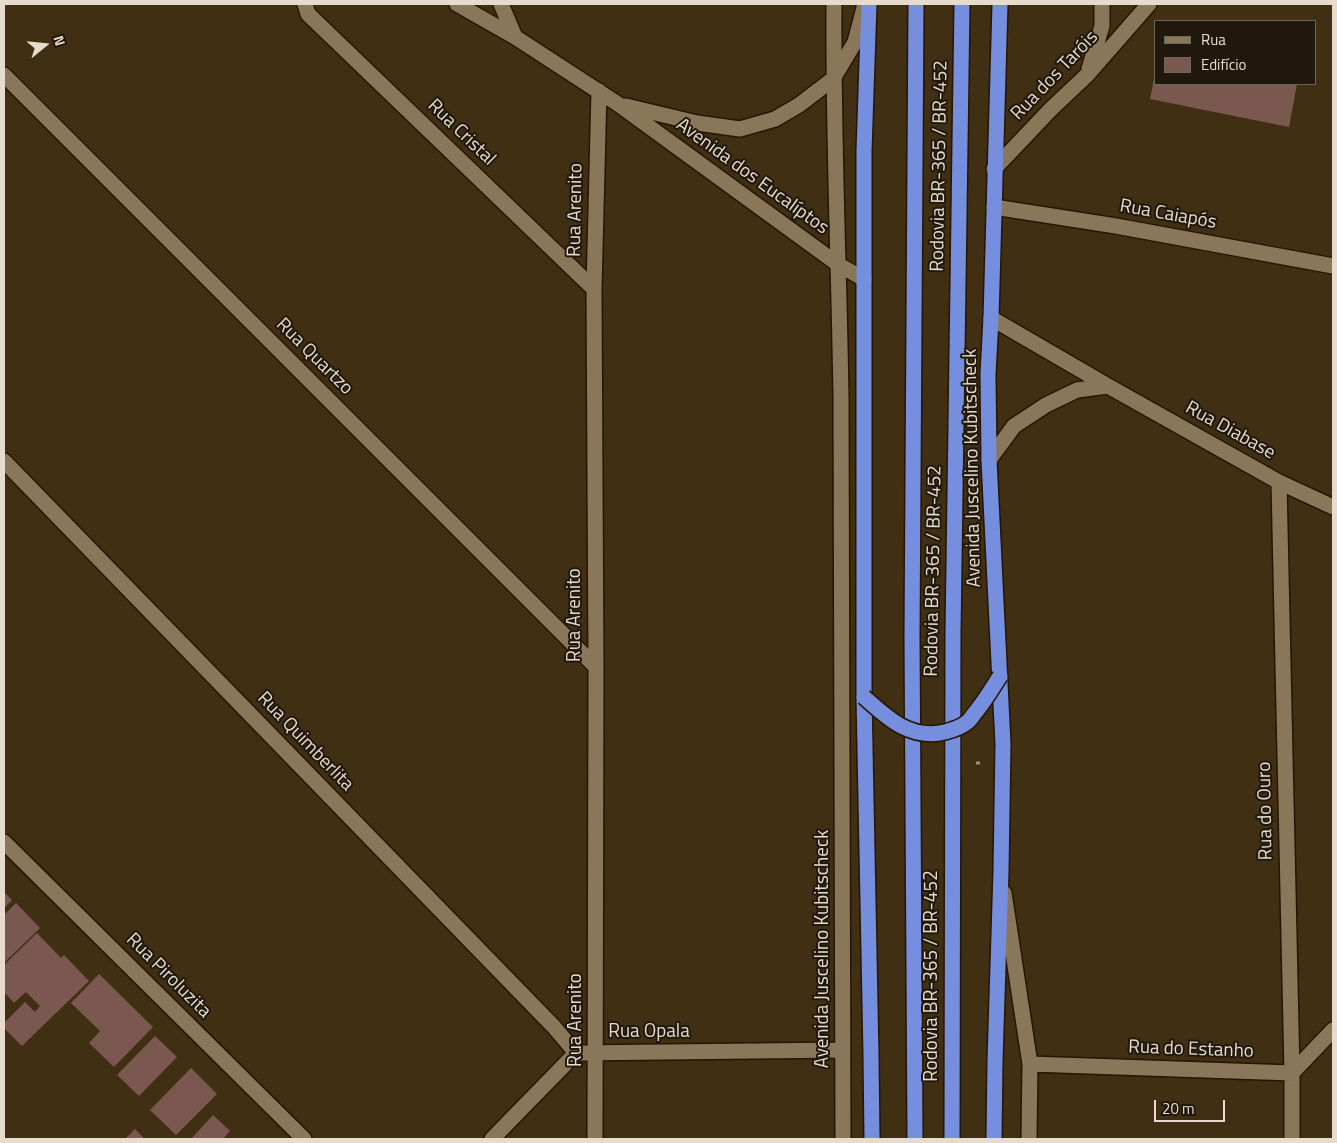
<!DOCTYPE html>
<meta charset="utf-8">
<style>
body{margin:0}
#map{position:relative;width:1337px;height:1143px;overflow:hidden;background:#402f13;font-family:"Titillium Web",sans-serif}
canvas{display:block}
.frame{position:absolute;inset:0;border:5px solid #e6dbcc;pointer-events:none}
.legend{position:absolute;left:1154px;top:20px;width:162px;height:65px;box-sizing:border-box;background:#20180d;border:1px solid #6f6659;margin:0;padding:6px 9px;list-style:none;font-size:15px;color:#e6dbcc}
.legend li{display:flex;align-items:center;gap:10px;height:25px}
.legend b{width:25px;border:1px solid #6f6659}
.north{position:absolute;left:20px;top:20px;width:50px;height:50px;-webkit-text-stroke:4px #20180d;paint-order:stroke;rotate:73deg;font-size:14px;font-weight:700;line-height:20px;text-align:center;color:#e6dbcc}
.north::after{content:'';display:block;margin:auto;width:18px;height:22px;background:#e6dbcc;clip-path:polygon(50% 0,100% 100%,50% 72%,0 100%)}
.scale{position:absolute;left:1154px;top:1100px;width:71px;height:22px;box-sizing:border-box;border:2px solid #e6dbcc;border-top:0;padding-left:6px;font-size:15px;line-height:18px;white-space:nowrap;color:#e6dbcc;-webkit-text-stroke:4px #20180d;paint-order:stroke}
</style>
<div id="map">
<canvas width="1337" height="1143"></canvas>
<div class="frame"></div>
<ul class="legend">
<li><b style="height:6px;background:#8a7659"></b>Rua</li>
<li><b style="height:14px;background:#7a584f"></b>Edifício</li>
</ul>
<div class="north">N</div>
<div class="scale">20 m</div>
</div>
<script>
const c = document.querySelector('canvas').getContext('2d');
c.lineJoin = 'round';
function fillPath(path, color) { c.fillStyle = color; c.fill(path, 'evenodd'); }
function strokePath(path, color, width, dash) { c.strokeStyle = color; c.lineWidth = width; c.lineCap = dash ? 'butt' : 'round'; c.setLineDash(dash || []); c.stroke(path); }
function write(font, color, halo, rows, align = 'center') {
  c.font = font + ' "Titillium Web",sans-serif'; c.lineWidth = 4; c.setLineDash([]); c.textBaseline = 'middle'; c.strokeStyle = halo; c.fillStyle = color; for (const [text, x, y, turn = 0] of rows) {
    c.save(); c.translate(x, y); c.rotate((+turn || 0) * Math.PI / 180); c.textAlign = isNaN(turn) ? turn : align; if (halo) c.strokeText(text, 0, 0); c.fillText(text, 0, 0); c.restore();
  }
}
fillPath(new Path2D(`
 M1155,74l1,10h141l-8,43 -139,-28z
 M4,892l8,8 -8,8z
 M16,903l24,25 -36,35v-48z
 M37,933l24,25 3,-3 25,26 -67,65 -18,-18v-5l21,-21 10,10 5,-6 -14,-14 -12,11 -10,-11v-27z
 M99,974l54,53 -39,40 -25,-24 11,-12 -29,-28z
 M155,1036l22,21 -38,39 -22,-21z
 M191,1068l26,26 -41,41 -26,-25z
 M213,1115l17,16 -7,8h-32z
 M135,1129l10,10h-20z`), '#7a584f');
const minor = new Path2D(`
 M305,4l3,10 286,275
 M457,4l58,33 103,67 221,161 25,14
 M501,4l14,33
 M834,4c-1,131 5,262 7,393 3,248 2,495 2,742
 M1089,69l13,-43v-22
 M4,75l592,592
 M626,106l71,17 43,6 35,-10 24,-14 34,-26 22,-37 10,-38
 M994,169l57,-60 36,-34 62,-71
 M994,207l122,19 217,40
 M991,318l117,68 171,96 54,25
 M989,460l25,-34 32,-21 31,-15 31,-4
 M4,461l550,566 22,26
 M1279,482l13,591v66
 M4,842l300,297
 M1004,893l26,171 -1,75
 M1030,1064l262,9 41,-43
 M492,1139l84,-86 267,-3
 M595,1139l1,-472 -2,-378 5,-198`);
const highway = new Path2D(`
 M869,4l-5,147v546l7,358 1,84
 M915,1139l-3,-503 4,-632
 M952,1139l1,-506 9,-629
 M994,1139l1,-78 6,-190 2,-127 -14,-284 -1,-86 3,-56 9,-314`);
strokePath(minor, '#261600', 18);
strokePath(highway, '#261600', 18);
strokePath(new Path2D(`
 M976,763h4`), '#9a8c77', 3, [4, 4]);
strokePath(minor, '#8a7659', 15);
strokePath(highway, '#758edd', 15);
const highwayBridge = new Path2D(`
 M864,697c24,22 47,43 81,35 7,-2 15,-4 21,-9 3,-2 6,-6 8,-9 10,-12 18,-25 26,-38`);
strokePath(highwayBridge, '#261600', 18, []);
strokePath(highwayBridge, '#758edd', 15);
write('19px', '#e6dbcc', '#20180d', [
 ["Rua dos Taróis",1055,76,-46],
 ["Rua Cristal",461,133,44],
 ["Rodovia BR-365 / BR-452",940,166,-89],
 ["Avenida dos Eucalíptos",752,177,36],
 ["Rua Arenito",576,210,-89],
 ["Rua Caiapós",1168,215,10],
 ["Rua Quartzo",314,357,45],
 ["Rua Diabase",1230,431,29],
 ["Avenida Juscelino Kubitscheck",973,468,-91],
 ["Rodovia BR-365 / BR-452",934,571,-89],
 ["Rua Arenito",575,615,-90],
 ["Rua Quimberlita",305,742,46],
 ["Rua do Ouro",1266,811,-91],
 ["Avenida Juscelino Kubitscheck",823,949,-90],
 ["Rua Piroluzita",168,976,45],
 ["Rodovia BR-365 / BR-452",932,976,-90],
 ["Rua Arenito",576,1020,-90],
 ["Rua Opala",649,1032],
 ["Rua do Estanho",1191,1050,2]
]);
</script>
